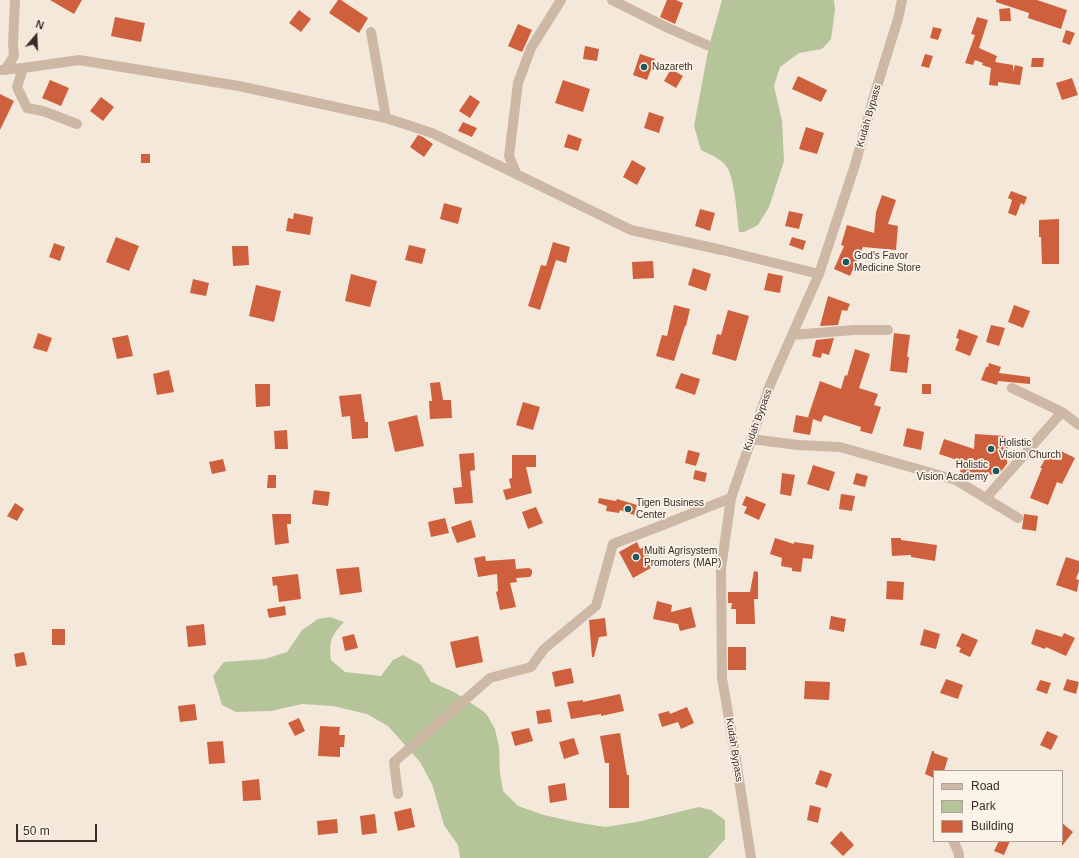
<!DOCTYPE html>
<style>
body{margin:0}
#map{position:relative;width:1079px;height:858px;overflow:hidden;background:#f4e8db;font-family:Helvetica,sans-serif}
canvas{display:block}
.legend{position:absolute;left:933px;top:770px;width:130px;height:72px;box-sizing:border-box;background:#fbf2e8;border:1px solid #ada39b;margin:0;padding:5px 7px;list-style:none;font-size:12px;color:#392d28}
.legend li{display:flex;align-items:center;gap:8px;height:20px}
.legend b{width:20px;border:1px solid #ada39b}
.north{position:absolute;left:16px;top:16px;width:40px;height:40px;-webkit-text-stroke:3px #fbf2e8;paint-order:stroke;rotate:19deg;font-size:11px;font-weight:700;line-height:16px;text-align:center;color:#392d28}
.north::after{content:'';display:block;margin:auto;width:14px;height:18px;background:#392d28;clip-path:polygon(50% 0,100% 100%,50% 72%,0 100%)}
.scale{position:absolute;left:16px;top:824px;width:81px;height:18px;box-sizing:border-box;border:2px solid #392d28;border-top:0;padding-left:5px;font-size:12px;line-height:14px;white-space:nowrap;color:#392d28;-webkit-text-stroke:3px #fbf2e8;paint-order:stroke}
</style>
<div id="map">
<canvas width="1079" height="858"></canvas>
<ul class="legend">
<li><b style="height:5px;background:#cdb8a6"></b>Road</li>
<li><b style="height:11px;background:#b6c49a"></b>Park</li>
<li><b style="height:11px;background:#cf603e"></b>Building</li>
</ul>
<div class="north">N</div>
<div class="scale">50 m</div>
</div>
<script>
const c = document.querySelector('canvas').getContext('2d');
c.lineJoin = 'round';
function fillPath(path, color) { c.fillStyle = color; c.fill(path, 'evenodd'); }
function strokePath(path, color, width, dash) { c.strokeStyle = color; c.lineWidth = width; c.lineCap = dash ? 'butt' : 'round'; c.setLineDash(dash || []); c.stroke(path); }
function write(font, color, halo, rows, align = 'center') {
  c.font = font + ' Helvetica,sans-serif'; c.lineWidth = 3.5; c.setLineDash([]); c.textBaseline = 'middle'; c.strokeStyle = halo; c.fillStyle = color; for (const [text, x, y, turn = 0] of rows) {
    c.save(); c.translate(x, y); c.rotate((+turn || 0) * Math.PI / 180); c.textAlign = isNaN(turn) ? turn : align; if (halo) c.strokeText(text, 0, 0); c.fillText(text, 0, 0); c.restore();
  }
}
fillPath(new Path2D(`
 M722,0h112l1,10 -4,29 -9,10 -23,4 -19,14 -6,19 8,35 2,40 -15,46 -11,18 -14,7h-5c-2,-17 -4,-51 -12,-65 -5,-8 -18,-13 -26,-17l-7,-24 15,-80z
 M330,617l14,5c-13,14 -15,18 -13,38l14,12 36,4 12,-16 10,-5 18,10 10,17 23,10 29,19 4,4 8,14 4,18 1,26 3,18 15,15 26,9 31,7 30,5 32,-5 62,-15 12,3 14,10v19l-17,19h-248l-2,-13 -14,-20 -12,-41 -12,-22 -32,-36 -21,-12 -34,-8 -31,-2 -31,7 -35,1 -14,-7 -9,-29 11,-14 41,-3 22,-7 15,-22 16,-11z`), '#b6c49a');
fillPath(new Path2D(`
 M50,0h32l-8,14z
 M338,0h3l27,18 -9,15 -30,-20z
 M667,0h9l7,3 -8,21 -15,-7z
 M996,0h41l30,10 -6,19 -33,-11 1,-5 -33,-11z
 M1010,8l1,13h-11l-1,-12z
 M299,10l12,9 -10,13 -12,-9z
 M115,17l30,6 -4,19 -30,-6z
 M977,17l11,3 -9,28 18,8 -2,6 18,3v7l2,-7 8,2 -3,18 -22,-3v4l-9,-1 2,-17 -9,-3 1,-2 -8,-3 -2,5 -8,-2 10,-28 -4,-1z
 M518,24l14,6 -10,22 -14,-6z
 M933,27l9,2 -4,11 -8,-2z
 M1066,30l9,3 -5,12 -8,-3z
 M585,46l14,3 -2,12 -14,-2z
 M640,54l15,5 -8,21 -14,-5z
 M925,54l8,2 -4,12 -8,-2z
 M1032,58h12l-1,9h-12z
 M671,69l12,7 -7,12 -12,-7z
 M798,76l29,14 -6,12 -29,-13z
 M1072,78l6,17 -16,5 -6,-17z
 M50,80l19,8 -8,18 -19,-8z
 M563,80l27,9 -7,23 -28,-9z
 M0,94l14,7 -14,29z
 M470,95l10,7 -10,16 -11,-7z
 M101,97l13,10 -11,14 -13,-10z
 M649,112l15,5 -5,16 -15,-5z
 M463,122l14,6 -5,9 -14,-6z
 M806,127l18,6 -7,21 -18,-5z
 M568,134l14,5 -4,12 -14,-4z
 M418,135l5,2 10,7 -9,13 -14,-10z
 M141,154h9v9h-9z
 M632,160l14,8 -9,17 -14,-8z
 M1011,191l16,6 -3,8 -3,-2 -5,13 -8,-3 4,-13 -4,-2z
 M882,195l14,5 -8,24 10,2 -2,24 -33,-3 -13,29 -16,-7 10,-23 -3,-1 6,-20 27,8 2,-21z
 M444,203l18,5 -4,16 -18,-5z
 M700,209l15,4 -5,18 -15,-5z
 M789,211l14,3 -4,15 -14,-3z
 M294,213l19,4 -3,18 -24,-4 2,-13 5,1z
 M1059,219v45h-17l-1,-27h-2v-17z
 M116,237l23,9 -10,25 -23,-9z
 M792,237l14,4 -3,9 -14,-5z
 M553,242l17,5 -4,16 -10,-3 -16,50 -12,-4 13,-41 5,1z
 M54,243l11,4 -5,14 -11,-4z
 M409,245l17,4 -4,15 -17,-4z
 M232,246h16l1,19 -16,1z
 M653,261l1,17 -21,1 -1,-17z
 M693,268l18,6 -5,17 -18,-6z
 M768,273l15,3 -3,17 -16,-3z
 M351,274l26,7 -7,26 -25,-6z
 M193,279l16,4 -3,13 -16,-3z
 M256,285l25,6 -7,31 -25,-6z
 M828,296l22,8 -3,7 -5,-1 -4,15 -18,1z
 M674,305l16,4 -4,17h-1l-11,35 -18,-5 6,-21 5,1z
 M1014,305l16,6 -7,17 -15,-6z
 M728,310l21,6 -13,45 -24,-7 5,-20 4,1z
 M991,325l14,3 -6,18 -13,-4z
 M959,329l19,7 -8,20 -15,-6 4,-11 -3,-1z
 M38,333l14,5 -5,14 -14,-4z
 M894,333l16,2 -3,22h2l-2,16 -17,-2z
 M128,335l5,21 -16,3 -5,-21z
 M834,338l-5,17 -7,-2 -1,5 -9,-2 4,-16z
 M855,349l15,5 -11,34 19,6 -4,11 7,2 -9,27 -12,-3 1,-4 -37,-12 -3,7 -8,-3 -3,16 -17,-3 3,-17 15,3 -3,-1 12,-36 21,8 4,-14 2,1z
 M989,363l12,4 -2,6 31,4v7l-32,-3 -1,4 -16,-5 5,-13h2z
 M169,370l5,22 -17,3 -4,-21z
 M681,373l19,6 -5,16 -20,-7z
 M440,382l3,18h8l1,18 -22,1 -1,-18h3l-2,-18z
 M255,384h15v22l-14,1z
 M922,384h9v10h-9z
 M361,394l4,28h3v16l-16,1 -2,-23 -8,1 -3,-21z
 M523,402l17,5 -7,23 -17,-5z
 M417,415l7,31 -29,6 -7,-30z
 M907,428l17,4 -3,18 -18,-4z
 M287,430l1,19h-13l-1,-18z
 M975,434l30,2v7h3l-1,21 -8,10 -37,2 -2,-1 1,-13 -1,-1 -21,-7 5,-15 30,10z
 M688,450l12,3 -4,13 -11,-3z
 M1059,450l16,8 -13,26 -5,-2 -9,23 -18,-7 12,-30h-2l7,-12 7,4z
 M474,453l1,17 -5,1 3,32 -18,1 -2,-16 9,-1 -3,-33z
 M512,455h24v12h-10l6,26 -26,7 -3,-10 8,-2 -2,-9 3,-1z
 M223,459l3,12 -14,3 -3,-12z
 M813,465l22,7 -6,19 -22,-7z
 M695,470l12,3 -2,9 -12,-3z
 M782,473l13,2 -4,21 -11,-2z
 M856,473l12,3 -3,11 -12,-3z
 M268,475h8v13h-9z
 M314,490l16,2 -2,14 -16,-2z
 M841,494l14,2 -3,15 -13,-2z
 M746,496l20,8 -7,16 -15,-7 3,-6 -5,-2z
 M599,498l17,3 1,-2 20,6 -3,10 -14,-5 -1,3 -13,-2 1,-5 -9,-3z
 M15,503l9,6 -7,12 -10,-5z
 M536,507l7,16 -15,6 -6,-17z
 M272,514h19v10h-4l2,19 -14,2z
 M1024,514l14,2 -2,15 -14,-2z
 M445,518l4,15 -18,4 -3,-15z
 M471,520l5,17 -19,6 -6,-16z
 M775,538l19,6v-2l20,3 -2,14 -9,-1 -2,14 -9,-1v-3l-11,-2 1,-8 -12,-4z
 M891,538h10v2l36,5 -2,16 -24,-4v-2l-19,1z
 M637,542l3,7 4,-2 5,10 -3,1 5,10 -18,10 -14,-26z
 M485,556l1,5 29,-2 1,10 13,-1 3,2v4l-2,3 -14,1 1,4 -7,1 6,24 -16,3 -4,-18 2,-1 -1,-17 -19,3 -4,-19z
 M1066,557l13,4v10l-3,8 3,1 -2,12 -21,-7z
 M359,567l3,25 -22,3 -4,-26z
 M754,571l4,1v27h-4l1,25h-19v-15h-5l1,-6h-4v-11h22z
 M298,574l3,25 -22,3 -2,-17 -4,1 -1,-9z
 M887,581l17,1 -1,18 -17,-1z
 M657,601l15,4 -1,7 20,-5 5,20 -16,4 -2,-7 -25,-5z
 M285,606l1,9 -17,3 -2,-9z
 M831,616l15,3 -2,13 -15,-3z
 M605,618l2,18 -8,1 -5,20h-2l-3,-37z
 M204,624l2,21 -18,2 -2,-21z
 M52,629h13v16h-13z
 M924,629l16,5 -4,15 -16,-4z
 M1036,629l26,8 2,-4 11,5 -9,18 -20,-9 -1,2 -14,-5z
 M962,633l16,7 -8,17 -11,-5 2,-4 -5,-2z
 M354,634l4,14 -13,3 -3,-14z
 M478,636l5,26 -27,6 -6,-26z
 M728,647h18v23h-18z
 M24,652l3,13 -11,2 -2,-13z
 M571,668l3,15 -19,4 -3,-15z
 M946,679l17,6 -5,14 -18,-6z
 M1067,679l12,3 -3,12 -13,-4z
 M1040,680l11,3 -4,11 -11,-4z
 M805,681l25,1 -1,18 -25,-1z
 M620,694l4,17 -23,5v-2l-30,5 -4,-17 16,-2v2z
 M195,704l2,16 -17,2 -2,-16z
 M687,707l7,16 -13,6 -3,-7 -16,5 -4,-13 11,-3 1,3z
 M550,709l2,13 -14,2 -2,-13z
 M299,718l6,13 -10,5 -7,-13z
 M320,726l20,1 -1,8h6l-1,12h-4v10l-22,-1z
 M529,728l4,13 -18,5 -4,-14z
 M1047,731l11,5 -7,14 -11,-5z
 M620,733l7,42h2v33h-20v-45h-4l-5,-27z
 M574,738l5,16 -15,5 -5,-17z
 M223,741l2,22 -16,1 -2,-22z
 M932,751h2v2l14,5 -4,13h-10v7l-9,-4z
 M820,770l12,4 -5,14 -12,-4z
 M259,779l2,21 -18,1 -1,-20z
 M565,783l2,17 -17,3 -2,-17z
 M810,805l11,3 -3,15 -11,-3z
 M411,808l4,19 -17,4 -4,-19z
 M375,814l2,19 -15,2 -2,-19z
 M337,819l1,14 -20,2 -1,-14z
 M1062,823l11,9 -11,14z
 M841,831l13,14 -11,11 -13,-13z
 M999,841h11l-6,14 -10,-4z`), '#cf603e');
strokePath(new Path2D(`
 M612,0l56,28 39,17
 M371,32l15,86
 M23,68l-6,19 10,21 16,3 34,13
 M0,70l23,-2 56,-8 160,26 147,32 46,15 199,97 91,20 97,24
 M5,70l9,-14 -1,-12 2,-44
 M516,173l-7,-17 9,-73 13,-35 30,-48
 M792,335l62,-5h34
 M1012,388l50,24 17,13
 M751,439l47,6 42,2 116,33 62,38
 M986,498l76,-86
 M398,794l-4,-32 96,-84 41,-11 13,-18 52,-43 17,-62 42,-16 76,-30
 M953,841l1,1 5,12v4
 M751,858l-16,-105 -13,-75 -1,-109 10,-71 39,-113 49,-111 36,-109 19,-69 24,-77 4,-19`), '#cdb8a6', 10);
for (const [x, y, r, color] of [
 [644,67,4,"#195a5e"],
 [846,262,4,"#195a5e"],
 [991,449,4,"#195a5e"],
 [996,471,4,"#195a5e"],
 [628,509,4,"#195a5e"],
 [636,557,4,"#195a5e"]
]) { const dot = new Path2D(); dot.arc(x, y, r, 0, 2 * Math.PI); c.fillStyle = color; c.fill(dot); strokePath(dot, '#fbf2e8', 1.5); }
write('10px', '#392d28', '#fbf2e8', [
 ["Nazareth",652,67],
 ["God's Favor",854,256],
 ["Medicine Store",854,268],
 ["Holistic",999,443],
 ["Vision Church",999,455],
 ["Holistic",988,465,"right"],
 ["Vision Academy",988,477,"right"],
 ["Tigen Business",636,503],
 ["Center",636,515],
 ["Multi Agrisystem",644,551],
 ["Promoters (MAP)",644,563]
], 'left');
write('10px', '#392d28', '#fbf2e8', [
 ["Kudah Bypass",869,116,-74],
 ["Kudah Bypass",758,420,-70],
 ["Kudah Bypass",734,750,81]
]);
</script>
